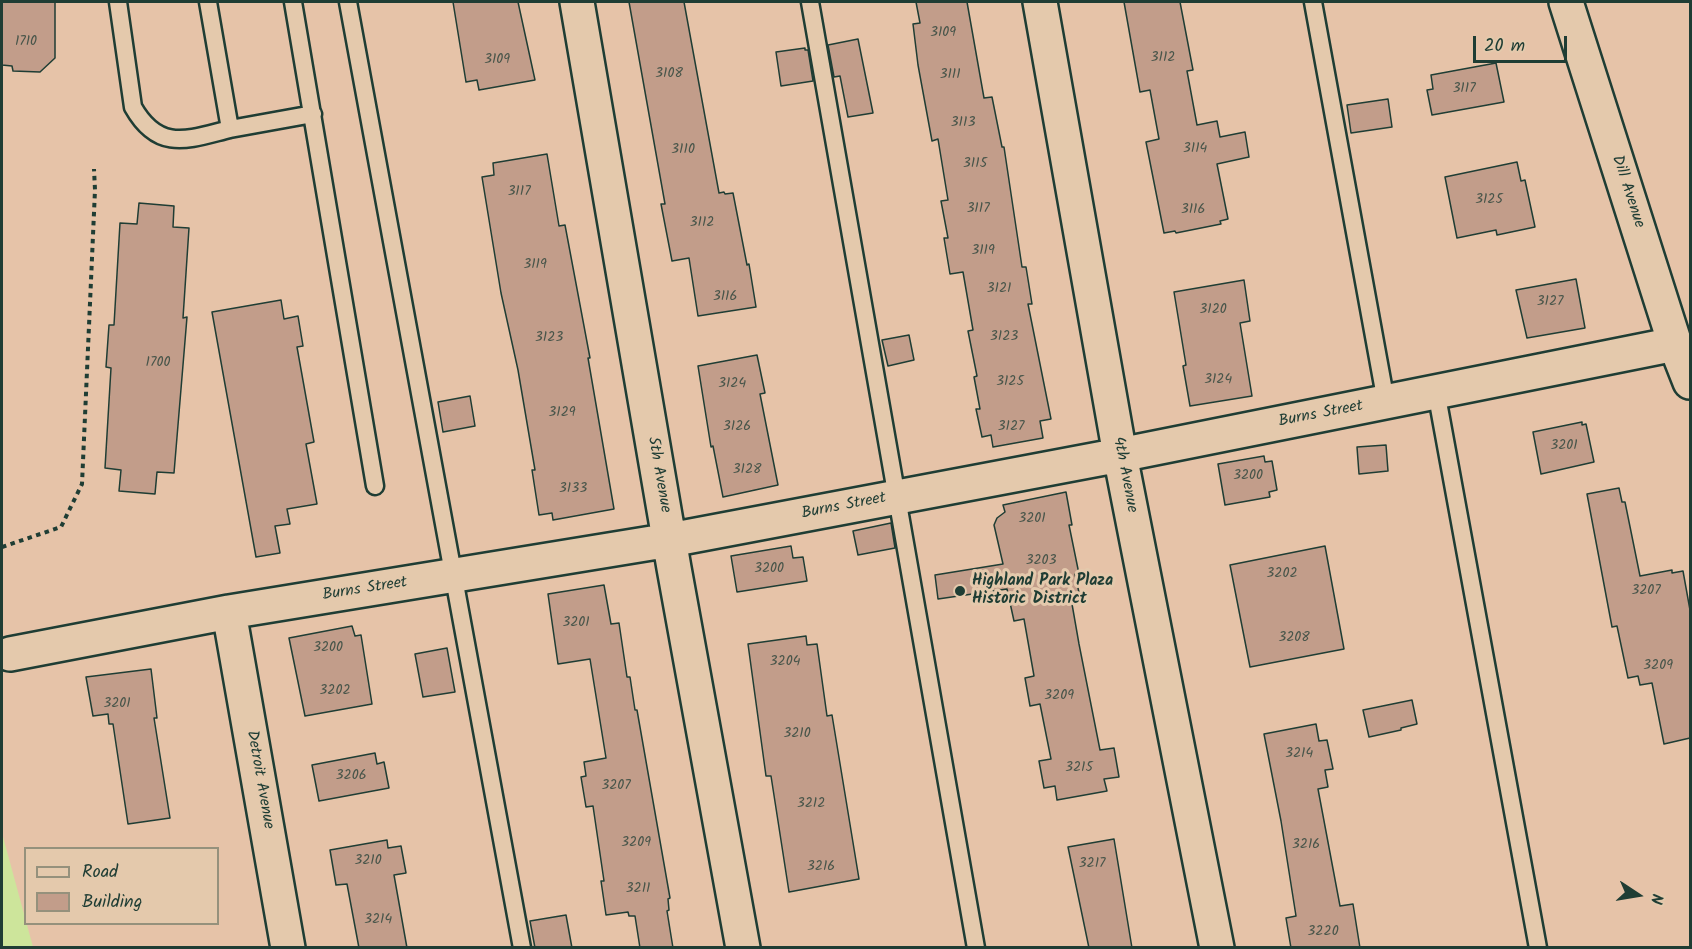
<!DOCTYPE html>
<style>
body{margin:0}
#map{position:relative;width:1692px;height:949px;overflow:hidden;background:#e6c3a8;font-family:Kalam,sans-serif}
canvas{display:block}
.frame{position:absolute;inset:0;border:3px solid #1f3d34;pointer-events:none}
.legend{position:absolute;left:24px;top:847px;width:195px;height:78px;box-sizing:border-box;background:#e4c9ac;border:2px solid #95917c;margin:0;padding:8px 10px;list-style:none;font-size:18px;color:#1f3d34}
.legend li{display:flex;align-items:center;gap:12px;height:30px}
.legend b{width:30px;border:2px solid #95917c}
.north{position:absolute;left:1608px;top:865px;width:60px;height:60px;-webkit-text-stroke:4px #e4c9ac;paint-order:stroke;rotate:102deg;font-size:16px;font-weight:700;line-height:24px;text-align:center;color:#1f3d34}
.north::after{content:'';display:block;margin:auto;width:21px;height:27px;background:#1f3d34;clip-path:polygon(50% 0,100% 100%,50% 72%,0 100%)}
.scale{position:absolute;left:1473px;top:36px;width:94px;height:27px;box-sizing:border-box;border:3px solid #1f3d34;border-top:0;padding-left:8px;font-size:18px;line-height:21px;white-space:nowrap;color:#1f3d34;-webkit-text-stroke:4px #e4c9ac;paint-order:stroke}
</style>
<div id="map">
<canvas width="1692" height="949"></canvas>
<div class="frame"></div>
<ul class="legend">
<li><b style="height:8px;background:#e4c9ac"></b>Road</li>
<li><b style="height:16px;background:#c29d8a"></b>Building</li>
</ul>
<div class="north">N</div>
<div class="scale">20 m</div>
</div>
<script>
const c = document.querySelector('canvas').getContext('2d');
c.lineJoin = 'round';
function fillPath(path, color) { c.fillStyle = color; c.fill(path, 'evenodd'); }
function strokePath(path, color, width, dash) { c.strokeStyle = color; c.lineWidth = width; c.lineCap = dash ? 'butt' : 'round'; c.setLineDash(dash || []); c.stroke(path); }
function write(font, color, halo, rows, align = 'center') {
  c.font = font + ' Kalam,sans-serif'; c.lineWidth = 6; c.setLineDash([]); c.textBaseline = 'middle'; c.strokeStyle = halo; c.fillStyle = color; for (const [text, x, y, turn = 0] of rows) {
    c.save(); c.translate(x, y); c.rotate((+turn || 0) * Math.PI / 180); c.textAlign = isNaN(turn) ? turn : align; if (halo) c.strokeText(text, 0, 0); c.fillText(text, 0, 0); c.restore();
  }
}
fillPath(new Path2D(`
 M2,833l31,114h-31z`), '#cde59b');
const building = new Path2D(`
 M2,2h53v56l-15,14 -27,-1 -1,-5 -10,-1z
 M453,2h65l17,78 -56,10 -2,-10 -11,2z
 M629,2h55l35,191 5,-1 1,2 8,-1 14,72 2,-1 7,43 -58,9 -9,-58 -17,3 -11,-57h4z
 M916,2h51l17,96 8,-1 10,50h2l18,120h4l6,37h-4l23,115 -11,2 3,17 -50,9 -2,-12 -9,2 -6,-28h4l-6,-32 3,-1 -9,-45 5,-1 -10,-58 -13,2 -6,-36h4l-7,-37 7,-1 -10,-61 -6,2 -14,-76 -5,-41 7,-1z
 M1124,2h56l13,68 -6,1 10,54 20,-4 3,16 25,-5 4,25 -32,7 11,55 -8,2 1,3 -45,9 -1,-2 -11,2 -18,-91 13,-3 -9,-49 -10,2z
 M858,39l15,74 -25,4 -8,-41 -6,1 -6,-32z
 M805,48v2h3l5,31 -32,5 -5,-34z
 M1496,63l8,39 -72,13 -5,-25 6,-1 -2,-14z
 M1388,99l4,28 -41,6 -4,-28z
 M547,154l12,72 6,-1 25,133h-2l26,151 -61,11 -1,-7 -13,2 -7,-45h3l-17,-100 -17,-77 -19,-116 12,-2 -1,-12z
 M1517,162l4,19 4,-1 10,47 -38,8 -1,-5 -39,8 -12,-61z
 M139,203l35,3 -1,21 16,1 -6,90 4,-1 -13,156 -17,-1 -2,22 -36,-3 2,-21 -16,-2 6,-100 -5,-1 3,-42h5l6,-102 17,1z
 M1576,279l9,49 -58,10 -11,-48z
 M1244,280l6,41 -10,2 12,73 -62,10 -7,-40 3,-1 -12,-73z
 M281,300l3,19 14,-3 5,30 -6,1 17,95 -8,2 11,60 -30,5 3,15 -15,2 5,27 -24,4 -44,-245z
 M909,335l5,25 -26,6 -6,-26z
 M757,355l8,38 -5,1 18,91 -55,12 -10,-51 -2,1 -13,-81z
 M470,396l5,30 -32,6 -5,-30z
 M1582,422v3l4,-1 8,38 -53,12 -8,-42z
 M1386,445l2,26 -29,3 -2,-27z
 M1264,456l1,6 7,-1 5,29 -8,2 1,5 -45,8 -7,-41z
 M1619,488l3,14h3l15,74 32,-6v3l11,-2 7,39v128l-26,6 -12,-61 -12,2 -2,-9 -10,2 -11,-52 -5,1 -25,-133z
 M1066,492l6,33h-3l10,49h-4l6,28 -9,2 7,40 21,106 14,-2 5,29 -15,2 3,12 -50,9 -2,-14 -11,2 -5,-27 12,-2 -11,-55 -10,2 -5,-28 9,-2 -10,-57 -10,2 -7,-32 -69,10 -3,-24 68,-11 -9,-39 3,-7 8,-6 -2,-7z
 M891,523l4,25 -37,7 -5,-24z
 M791,546l2,12 10,-1 4,24 -70,11 -6,-36z
 M1325,546l19,103 -94,18 -20,-102z
 M604,585l7,39 8,-1 8,54h3l5,33h2l33,188 -2,1 1,11 -2,1 6,37h-33l-5,-32h-6l-1,-4 -22,3 -5,-34h3l-11,-75 -7,1 -5,-30 5,-1 -2,-14 22,-4 -16,-99 -32,5 -10,-70z
 M352,626l3,10 6,-1 11,69 -67,12 -16,-78z
 M806,636l1,9 10,-1 10,72 5,-1 27,164 -70,13 -18,-116h-5l-18,-132z
 M447,648l8,44 -32,5 -8,-43z
 M151,669l6,49h-3l16,100 -42,6 -15,-100h-4l-1,-10 -15,2 -7,-39z
 M1412,700l5,24 -16,4v2l-32,7 -6,-27z
 M1316,724l3,17 8,-1 6,29 -8,1 3,17 -10,2 22,117 13,-2 7,44h-69l-5,-30 10,-2 -15,-95 -17,-87z
 M375,753l2,11 7,-2 5,26 -70,13 -7,-36z
 M1114,839l18,109h-43l-21,-101z
 M387,840l1,8 13,-2 5,27 -12,2 13,73h-48l-12,-64 -11,1 -6,-35z
 M566,915l6,33h-37l-5,-27z`);
fillPath(building, '#c29d8a');
strokePath(building, '#1f3d34', 1.5);
const lane = new Path2D(`
 M118,2l15,105c26,46 56,32 97,22
 M208,2l22,127 83,-15
 M293,2l82,484
 M348,2l174,946
 M810,2l166,946
 M1313,2l73,400
 M1436,391l102,557`);
const street = new Path2D(`
 M577,2l97,566 69,380
 M1040,2l80,453 97,493
 M229,612l59,336
 M10,654l219,-42 441,-72 450,-85 555,-111`);
const secondary = new Path2D(`
 M1566,2l109,342 15,38`);
strokePath(lane, '#1f3d34', 21);
strokePath(street, '#1f3d34', 38);
strokePath(secondary, '#1f3d34', 38);
strokePath(new Path2D(`
 M2,547l59,-20 21,-43 13,-294 -1,-21`), '#1f3d34', 4, [4.5, 4.5]);
strokePath(lane, '#e4c9ac', 16);
strokePath(street, '#e4c9ac', 33);
strokePath(secondary, '#e4c9ac', 33);
for (const [x, y, r, color] of [
 [960,591,6,"#1f3d34"]
]) { const dot = new Path2D(); dot.arc(x, y, r, 0, 2 * Math.PI); c.fillStyle = color; c.fill(dot); strokePath(dot, '#e4c9ac', 2); }
write('14px', '#48554a', null, [
 ["3109",943,34],
 ["1710",26,43],
 ["3112",1163,59],
 ["3109",497,61],
 ["3108",669,75],
 ["3111",950,76],
 ["3117",1464,90],
 ["3113",963,124],
 ["3114",1195,150],
 ["3110",683,151],
 ["3115",975,165],
 ["3117",519,193],
 ["3125",1489,201],
 ["3117",978,210],
 ["3116",1193,211],
 ["3112",702,224],
 ["3119",983,252],
 ["3119",535,266],
 ["3121",999,290],
 ["3116",725,298],
 ["3127",1550,303],
 ["3120",1213,311],
 ["3123",1004,338],
 ["3123",549,339],
 ["1700",158,364],
 ["3124",1218,381],
 ["3125",1010,383],
 ["3124",732,385],
 ["3129",562,414],
 ["3126",737,428],
 ["3127",1011,428],
 ["3201",1564,447],
 ["3128",747,471],
 ["3200",1248,477],
 ["3133",573,490],
 ["3201",1032,520],
 ["3203",1041,562],
 ["3200",769,570],
 ["3202",1282,575],
 ["3207",1646,592],
 ["3201",576,624],
 ["3208",1294,639],
 ["3200",328,649],
 ["3204",785,663],
 ["3209",1658,667],
 ["3202",335,692],
 ["3209",1059,697],
 ["3201",117,705],
 ["3210",797,735],
 ["3214",1299,755],
 ["3215",1079,769],
 ["3206",351,777],
 ["3207",616,787],
 ["3212",811,805],
 ["3209",636,844],
 ["3216",1306,846],
 ["3210",368,862],
 ["3217",1092,865],
 ["3216",821,868],
 ["3211",638,890],
 ["3214",378,921],
 ["3220",1323,933]
]);
write('16px', '#1f3d34', '#e4c9ac', [
 ["Dill Avenue",1627,192,72],
 ["Burns Street",1321,415,-11],
 ["5th Avenue",658,475,80],
 ["4th Avenue",1124,475,79],
 ["Burns Street",844,507,-11],
 ["Burns Street",365,590,-9],
 ["Detroit Avenue",259,780,80]
]);
write('bold 16px', '#1f3d34', '#e4c9ac', [
 ["Highland Park Plaza",972,582],
 ["Historic District",972,600]
], 'left');
</script>
